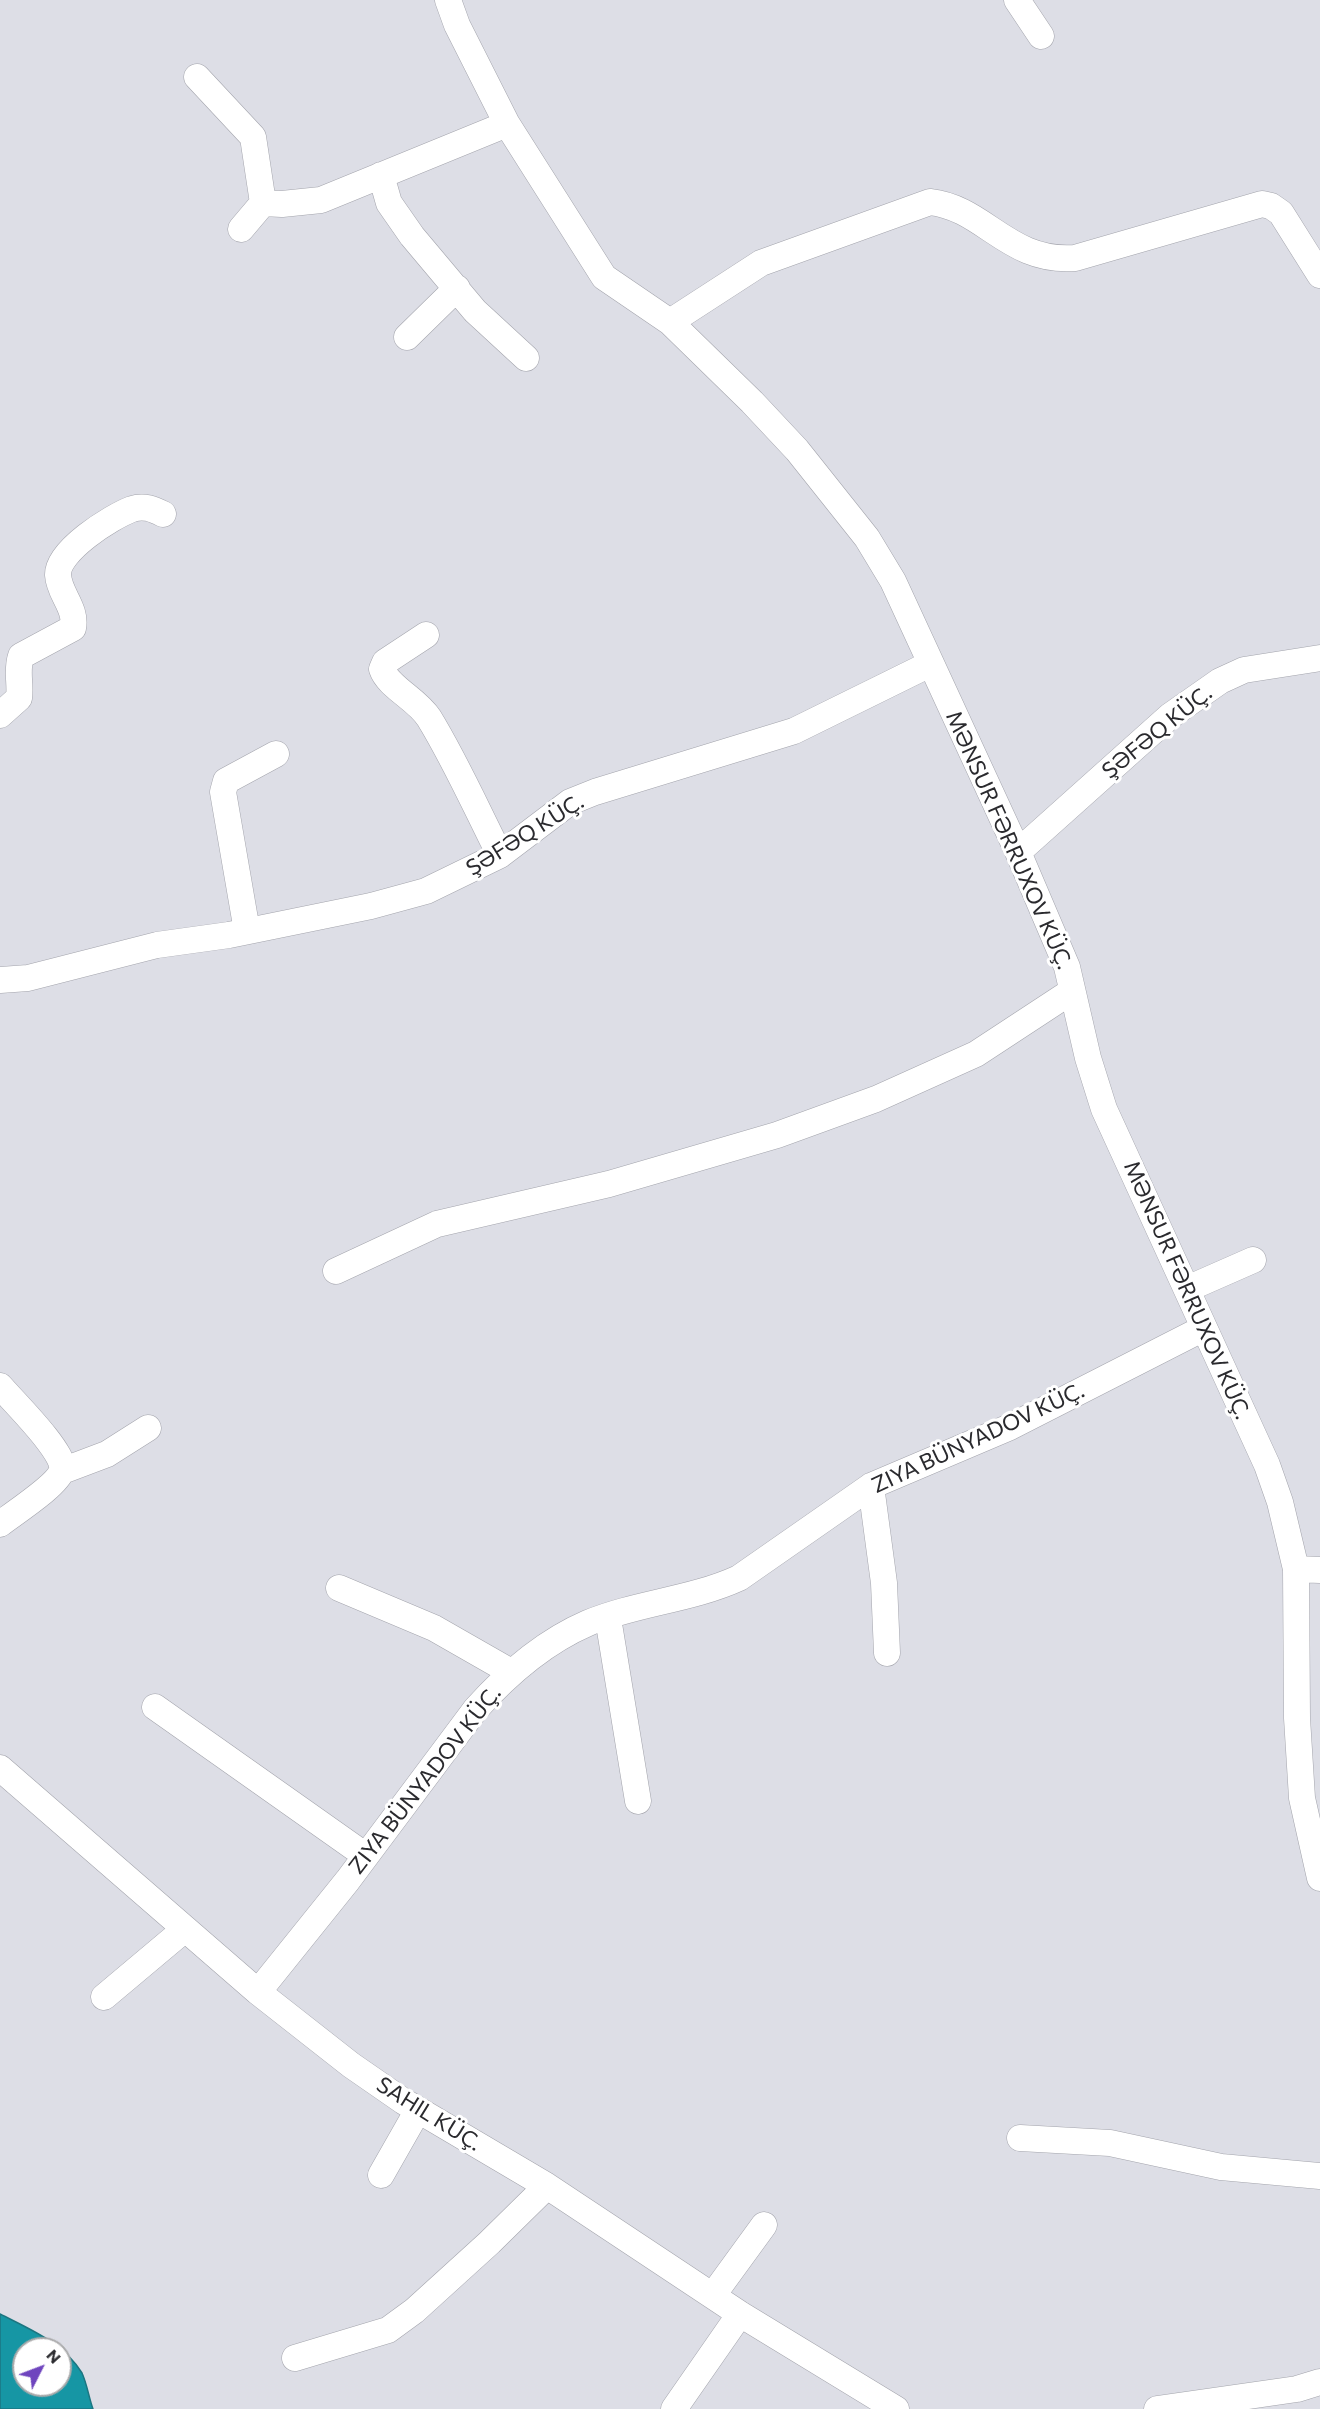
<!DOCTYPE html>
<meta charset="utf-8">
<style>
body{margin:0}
#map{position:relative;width:1320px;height:2409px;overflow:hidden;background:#dddee6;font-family:Commissioner,sans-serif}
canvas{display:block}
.north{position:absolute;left:12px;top:2337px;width:60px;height:60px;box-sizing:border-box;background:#fff;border:2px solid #aaaaab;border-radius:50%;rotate:48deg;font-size:16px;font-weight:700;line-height:24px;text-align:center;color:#2a2a2e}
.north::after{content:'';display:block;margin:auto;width:21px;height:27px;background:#6f45be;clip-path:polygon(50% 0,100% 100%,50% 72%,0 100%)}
</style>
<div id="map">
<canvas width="1320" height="2409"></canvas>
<div class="north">N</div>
</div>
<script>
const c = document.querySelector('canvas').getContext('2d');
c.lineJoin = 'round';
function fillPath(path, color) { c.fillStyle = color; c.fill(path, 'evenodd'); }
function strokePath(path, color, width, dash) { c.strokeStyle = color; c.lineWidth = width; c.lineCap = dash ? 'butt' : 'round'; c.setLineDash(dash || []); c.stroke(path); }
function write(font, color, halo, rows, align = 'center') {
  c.font = font + ' Commissioner,sans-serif'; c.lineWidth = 6; c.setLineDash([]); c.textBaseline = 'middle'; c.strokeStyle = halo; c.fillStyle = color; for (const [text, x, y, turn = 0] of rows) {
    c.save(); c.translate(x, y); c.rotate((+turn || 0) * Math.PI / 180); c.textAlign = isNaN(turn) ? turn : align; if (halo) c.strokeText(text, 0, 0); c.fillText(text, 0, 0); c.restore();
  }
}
const water = new Path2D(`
 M0,2314c29,15 64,29 82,59 5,11 7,25 11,36h-93zM24,2349h36v36h-36z`);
fillPath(water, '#1696a4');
strokePath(water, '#1c7681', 1.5);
const minor = new Path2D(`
 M448,0l9,25 50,99 97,153 66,45 82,80 45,48 70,88 26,43 125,271 49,115 21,91 16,51 163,356 13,37 16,67 1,149 5,80 18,80
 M1017,0l24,36
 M197,77l56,60 10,66
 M381,175l8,28 23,33 63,75 51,47
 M241,229l22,-26 19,1 39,-4 186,-76
 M670,322l91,-59 169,-61c55,6 78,61 145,56l187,-54 9,2 10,7 39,62
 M407,337l50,-49
 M426,635l-41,27 -3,7c6,18 35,30 47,49 27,44 48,92 71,137
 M0,715l19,-17c2,-15 -3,-27 2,-42l52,-28c4,-20 -14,-34 -15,-53 -1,-24 53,-58 74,-66 12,-4 21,0 31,5
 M1018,852l152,-136 50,-35 24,-11 76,-12
 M247,931l-24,-139 3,-11 50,-27
 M0,980l28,-2 129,-33 72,-10 142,-29 55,-15 74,-36 70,-53 25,-10 199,-61 136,-67
 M336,1271l101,-47 172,-40 168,-49 99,-36 100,-45 96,-63
 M1187,1289l66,-29
 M0,1386c12,14 67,68 62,84 -4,15 -48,43 -62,54
 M62,1471l45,-17 41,-26
 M871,1486l13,97 3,70
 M1296,1569l24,1
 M339,1588l95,40 77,44
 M608,1618l30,183
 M155,1707l211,149
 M0,1768l258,224 93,73 52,36 144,85 193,128 156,95
 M258,1992l90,-112 127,-170c32,-36 69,-68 113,-87 48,-20 103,-23 151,-45l132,-92 139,-59 194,-99
 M104,1997l81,-68
 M1020,2138l90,5 111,24 99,9
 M381,2175l37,-65
 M713,2295l51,-70
 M295,2358l93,-28 26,-19 76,-69 57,-56
 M674,2409l66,-95
 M1157,2409l140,-20 23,-7`);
strokePath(minor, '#a3a4ac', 27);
strokePath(minor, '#fff', 26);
write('22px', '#2a2a2e', '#fff', [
 ["ŞƏFƏQ KÜÇ.",1157,732,-39],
 ["ŞƏFƏQ KÜÇ.",525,835,-32],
 ["MƏNSUR FƏRRUXOV KÜÇ.",1009,840,66],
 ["MƏNSUR FƏRRUXOV KÜÇ.",1187,1290,66],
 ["ZIYA BÜNYADOV KÜÇ.",978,1438,-25],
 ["ZIYA BÜNYADOV KÜÇ.",425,1780,-52],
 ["SAHIL KÜÇ.",429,2114,32]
]);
</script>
